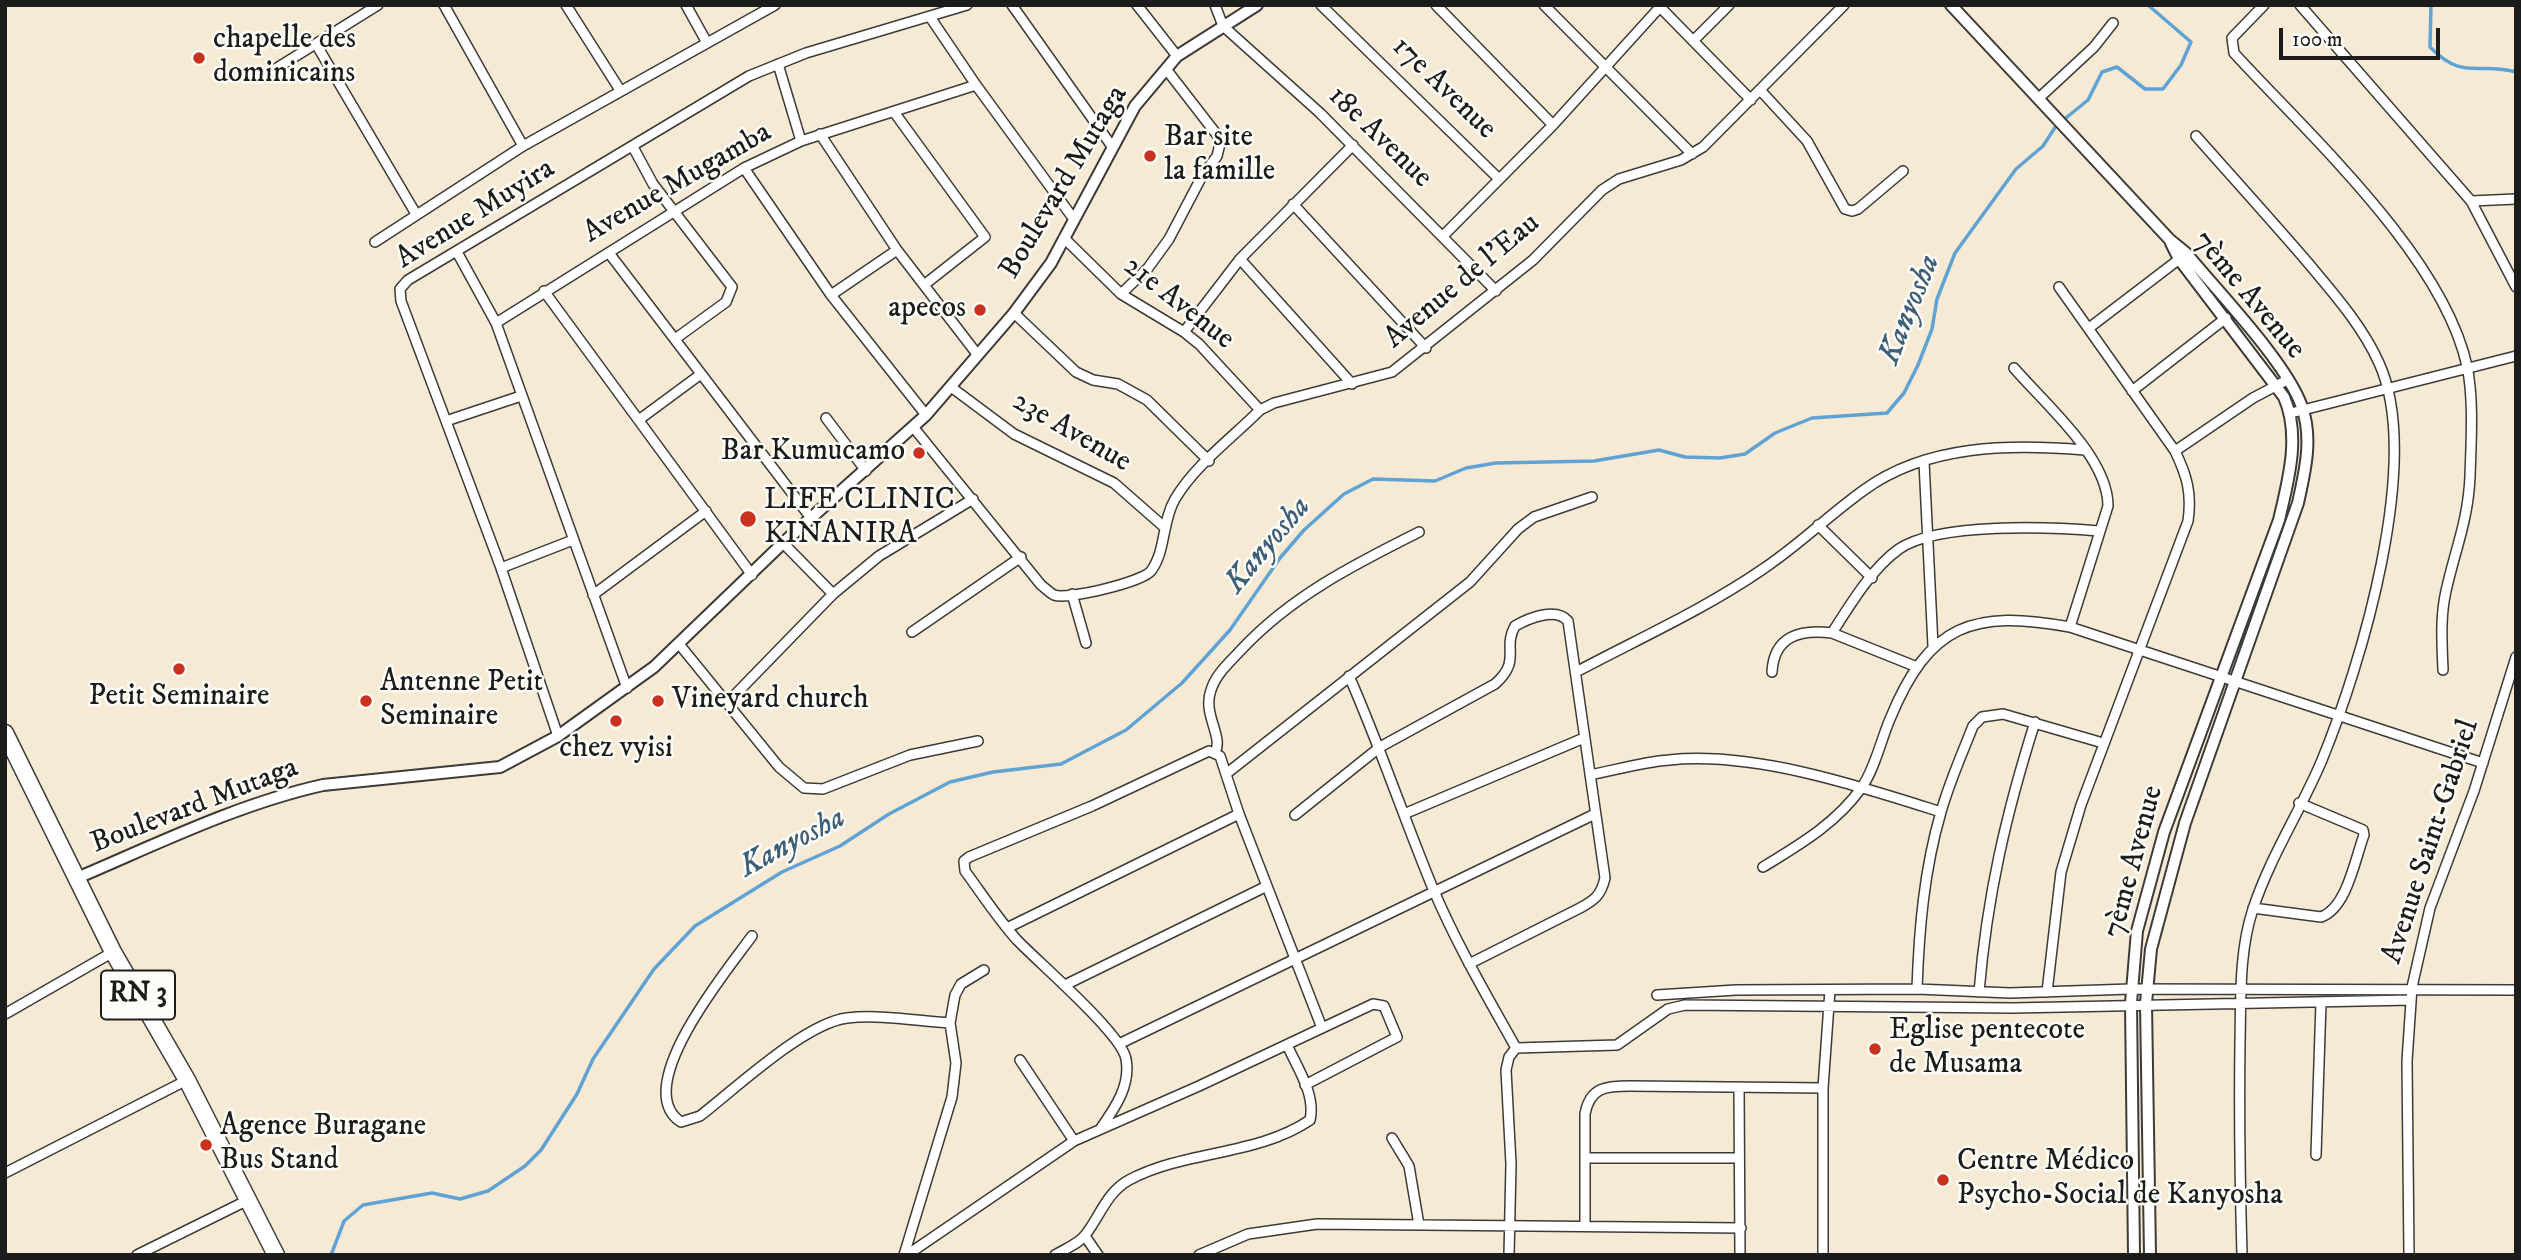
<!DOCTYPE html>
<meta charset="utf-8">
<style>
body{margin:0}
#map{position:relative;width:2521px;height:1260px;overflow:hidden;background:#f6ead5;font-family:"IM FELL DW Pica",serif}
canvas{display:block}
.frame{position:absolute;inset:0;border:7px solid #1c1c1c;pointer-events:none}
.scale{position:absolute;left:2279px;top:28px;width:161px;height:32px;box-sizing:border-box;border:4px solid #1c1c1c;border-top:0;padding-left:9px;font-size:21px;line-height:24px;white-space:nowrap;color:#1c1c1c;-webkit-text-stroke:5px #fdfcf7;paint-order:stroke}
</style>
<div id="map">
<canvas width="2521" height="1260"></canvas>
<div class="frame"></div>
<div class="scale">100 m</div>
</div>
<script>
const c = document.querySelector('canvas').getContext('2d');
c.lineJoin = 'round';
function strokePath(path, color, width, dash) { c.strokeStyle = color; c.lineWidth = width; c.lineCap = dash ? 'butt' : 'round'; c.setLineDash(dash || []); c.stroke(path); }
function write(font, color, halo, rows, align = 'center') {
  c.font = font + ' "IM FELL DW Pica",serif'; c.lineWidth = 5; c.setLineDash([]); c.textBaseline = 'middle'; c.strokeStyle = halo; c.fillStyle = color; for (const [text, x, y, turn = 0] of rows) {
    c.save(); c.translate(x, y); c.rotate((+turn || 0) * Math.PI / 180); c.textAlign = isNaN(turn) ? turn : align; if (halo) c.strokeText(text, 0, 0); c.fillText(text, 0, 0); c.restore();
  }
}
strokePath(new Path2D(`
 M2431,5l-1,42c34,35 48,14 86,25
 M331,1255l13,-34 19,-16 69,-12 28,6 28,-8 37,-25 16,-16 36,-56 16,-35 61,-90 41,-43 87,-54 58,-26 49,-32 61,-32 43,-10 68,-8 65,-34 56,-47 48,-53 50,-72 24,-28 40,-36 29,-15 62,2 31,-13 30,-5 98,-2 65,-11 26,7 35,1 25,-4 30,-21 37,-15 75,-5 17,-20 14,-28 14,-36 5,-30 18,-46 61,-84 27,-23 13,-20 32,-26 14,-28 15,-5 28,22h18l18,-24 10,-23 -43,-37`), '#60a2d4', 3.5);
const minor = new Path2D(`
 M444,5l79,141
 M566,5l54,85
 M686,5l20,36
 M1012,5l99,140
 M1137,5l40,51
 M1215,5l8,21 97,87 176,178
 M1321,5l178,174
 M1436,5l117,120
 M1544,5l148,149
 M1658,5l93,95
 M2264,5l-32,33 2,15c75,82 209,203 233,313 7,34 4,76 3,111 -2,44 -15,73 -24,114 -6,26 -4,53 -3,79
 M2300,5l171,196 45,86
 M930,17l46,68 97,133
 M1693,41l36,-36
 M316,44l100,170
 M778,64l23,77
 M272,71l106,-66
 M1761,91l46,50 38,68 7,2 6,-2 45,-38
 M2039,98l55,-51 19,-24
 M894,112l91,125 -61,48
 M820,134l77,116 80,104
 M2196,136c38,43 76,85 113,128 26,31 54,63 70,99 44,97 -18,302 -57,397 -21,50 -52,97 -69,149 -14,42 -12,89 -13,133 -1,71 0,142 2,213
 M633,147l20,37 79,103 -6,15 -51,37
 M744,168l87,127 95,120
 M2471,201l45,-2
 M1293,204l133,144
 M1443,236l110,-111 107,-118
 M1064,238l57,56 63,38 15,12 61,66
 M375,242l148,-96 252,-141
 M457,252l39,71 131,365
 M609,253l202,265
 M1240,259l112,125
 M544,291l208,284
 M1121,294l27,-26 21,-29 32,-61 16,-22 4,-16 -55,-71
 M831,295l66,-45
 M1014,313l62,59 17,8 25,4 29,16 62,61
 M496,323l248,-155 57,-27 175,-56
 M2089,328l93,-71
 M1184,332l56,-73 113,-114
 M2014,368c31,36 94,89 94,138l-38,121
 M951,387l63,47 100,49 49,43
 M2132,391l94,-73
 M2291,413l225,-57
 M826,418l40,53
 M640,419l61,-45
 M446,421l75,-25
 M914,428l127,157c4,3 9,8 13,10 14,5 88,-13 97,-24 15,-20 11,-50 24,-72 20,-34 57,-61 85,-89l14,-7 118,-31 141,-112 69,-70 17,-11 62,-19 22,-13 141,-142
 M2175,451l78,-53 34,-18
 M1924,462l9,184
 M1818,525l54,53
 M783,543l50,51
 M501,568l72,-28
 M1072,594l14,49
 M593,595l113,-84
 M912,632l109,-75
 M1832,633l85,34
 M679,644l100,123 25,21 19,1 87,-34 68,-14
 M1576,672c62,-33 129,-63 187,-103 36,-24 66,-54 101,-79 63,-46 147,-46 221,-40
 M1772,672c2,-36 28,-43 60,-39 18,-28 40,-65 67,-84 39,-27 153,-22 200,-18
 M1349,676c31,70 55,143 85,215 23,54 53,105 82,157
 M727,703l106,-109 46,-38 94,-57
 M558,736l-57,-168 -100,-267 -1,-12 8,-9 341,-204 57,-23 161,-48
 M1215,752c9,-15 -13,-38 -4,-62 5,-16 18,-27 29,-39 50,-54 113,-86 179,-119
 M1226,774l244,-192 48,-53 16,-12 58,-20
 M1590,775c26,-5 52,-13 79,-15 84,-9 191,26 272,52
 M1404,814l180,-76
 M1295,815l85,-68 115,-63c27,-24 7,-35 20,-58 14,-8 41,-19 53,-5l37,257c-4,17 -10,22 -25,30l-111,56
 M1763,867c36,-22 74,-44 99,-80 13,-19 19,-47 28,-68 39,-95 83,-110 180,-92l413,136
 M2253,908l68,9c26,-9 34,-58 43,-82l-1,-5 -64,-27
 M1007,928l232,-114
 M752,936c-24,33 -123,152 -71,186l19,-6c35,-27 105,-93 147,-98 33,-4 70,3 103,5
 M1065,985l202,-99
 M1917,989c2,-59 7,-119 24,-177 8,-29 21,-58 32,-86l9,-9 21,-3 100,29
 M1979,992c8,-96 27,-178 56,-270
 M2047,992l14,-120 20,-67 107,-284c4,-28 -1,-45 -13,-70l-116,-164
 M1657,995l79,-5 181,-1 93,4 121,-4 385,1
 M5,1014l108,-62
 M1119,1044l476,-230
 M1020,1060l54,81
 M1739,1088l1,167
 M1101,1128c14,-20 30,-43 25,-69 -4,-25 -88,-97 -109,-119 -19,-21 -35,-46 -52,-69l-1,-10 5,-4 123,-51 117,-55 11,5 19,58 83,214
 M1392,1138l17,28 10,59
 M2316,1155l5,-153
 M1585,1158h154
 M5,1173l182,-93
 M1585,1226v-112c5,-27 21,-28 45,-28l193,2
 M1085,1236l13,19
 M137,1255l109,-54
 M904,1255l48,-158 4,-34 -6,-40 5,-28 6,-11 23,-14
 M907,1255l167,-114 125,-55 174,-82 11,2 13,31 -92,48
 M1055,1255c10,-6 25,-12 31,-21 14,-18 21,-42 43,-54 56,-30 128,-24 181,-60 6,-25 -13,-53 -23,-75
 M1199,1255l49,-21 69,-10 424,4
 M1509,1255l2,-91 -5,-94 3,-13 7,-9 101,-3 51,-36 17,-4 328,3 398,-8
 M1823,1255v-167l7,-98
 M2409,1255l-2,-194 5,-74 18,-79 44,-117 42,-134`);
const tertiary = new Path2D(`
 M1951,5l219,235 16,13c32,39 101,110 116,154 11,32 3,64 -4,96l-113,320 -34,126 -5,54 4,252
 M77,878c80,-34 161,-74 246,-93l177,-18 58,-31 96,-69 129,-124 143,-128 88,-102 37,-50 84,-157 42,-50 80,-51
 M2134,1255l-3,-252 6,-72 27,-99 115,-312c9,-39 22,-84 5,-123l-105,-138 -8,-16`);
const trunk = new Path2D(`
 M5,733l108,219 74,128 89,175`);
strokePath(minor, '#3d3b38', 12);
strokePath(tertiary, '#3d3b38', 14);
strokePath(trunk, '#3d3b38', 19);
strokePath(minor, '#fff', 9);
strokePath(tertiary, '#fff', 10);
strokePath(trunk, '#fff', 16);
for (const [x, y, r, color] of [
 [199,58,7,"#c8321e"],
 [1150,156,7,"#c8321e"],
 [980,310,7,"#c8321e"],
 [919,453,7,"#c8321e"],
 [748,519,9,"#c8321e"],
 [179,669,7,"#c8321e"],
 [366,701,7,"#c8321e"],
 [658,701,7,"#c8321e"],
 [616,721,7,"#c8321e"],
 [1875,1049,7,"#c8321e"],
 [206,1145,7,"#c8321e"],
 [1943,1180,7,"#c8321e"]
]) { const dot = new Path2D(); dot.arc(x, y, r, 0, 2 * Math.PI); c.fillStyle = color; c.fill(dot); strokePath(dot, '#fdfcf7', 2.5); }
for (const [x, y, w] of [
 [138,995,74]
]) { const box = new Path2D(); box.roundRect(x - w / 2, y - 24.5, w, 49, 5); c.fillStyle = '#fdfcf7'; c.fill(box); strokePath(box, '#1c1c1c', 2); }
write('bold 28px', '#1c1c1c', null, [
 ["RN 3",138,995]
]);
write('30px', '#1c1c1c', '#fdfcf7', [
 ["chapelle des",213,41],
 ["dominicains",213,75],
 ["Bar site",1164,139],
 ["la famille",1164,173],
 ["apecos",966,310,"right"],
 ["Bar Kumucamo",905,453,"right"],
 ["LIFE CLINIC",764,502],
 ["KINANIRA",764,536],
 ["Antenne Petit",380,684],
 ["Seminaire",380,718],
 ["Petit Seminaire",179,698,"center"],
 ["Vineyard church",672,701],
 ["chez vyisi",616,750,"center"],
 ["Eglise pentecote",1889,1032],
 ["de Musama",1889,1066],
 ["Agence Buragane",220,1128],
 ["Bus Stand",220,1162],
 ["Centre Médico",1957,1163],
 ["Psycho-Social de Kanyosha",1957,1197]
], 'left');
write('30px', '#1c1c1c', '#fdfcf7', [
 ["17e Avenue",1443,89,44],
 ["18e Avenue",1379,138,44],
 ["Boulevard Mutaga",1065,183,-59],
 ["Avenue Mugamba",678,184,-30],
 ["Avenue Muyira",476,215,-32],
 ["Avenue de l'Eau",1463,282,-40],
 ["7ème Avenue",2248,296,50],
 ["21e Avenue",1178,304,38],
 ["23e Avenue",1071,433,30],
 ["Boulevard Mutaga",195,807,-21],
 ["Avenue Saint-Gabriel",2432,842,-72],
 ["7ème Avenue",2135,862,-75]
]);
write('italic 32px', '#3e5f78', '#fdfcf7', [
 ["Kanyosha",1911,310,-68],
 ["Kanyosha",1269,546,-50],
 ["Kanyosha",793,844,-28]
]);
</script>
